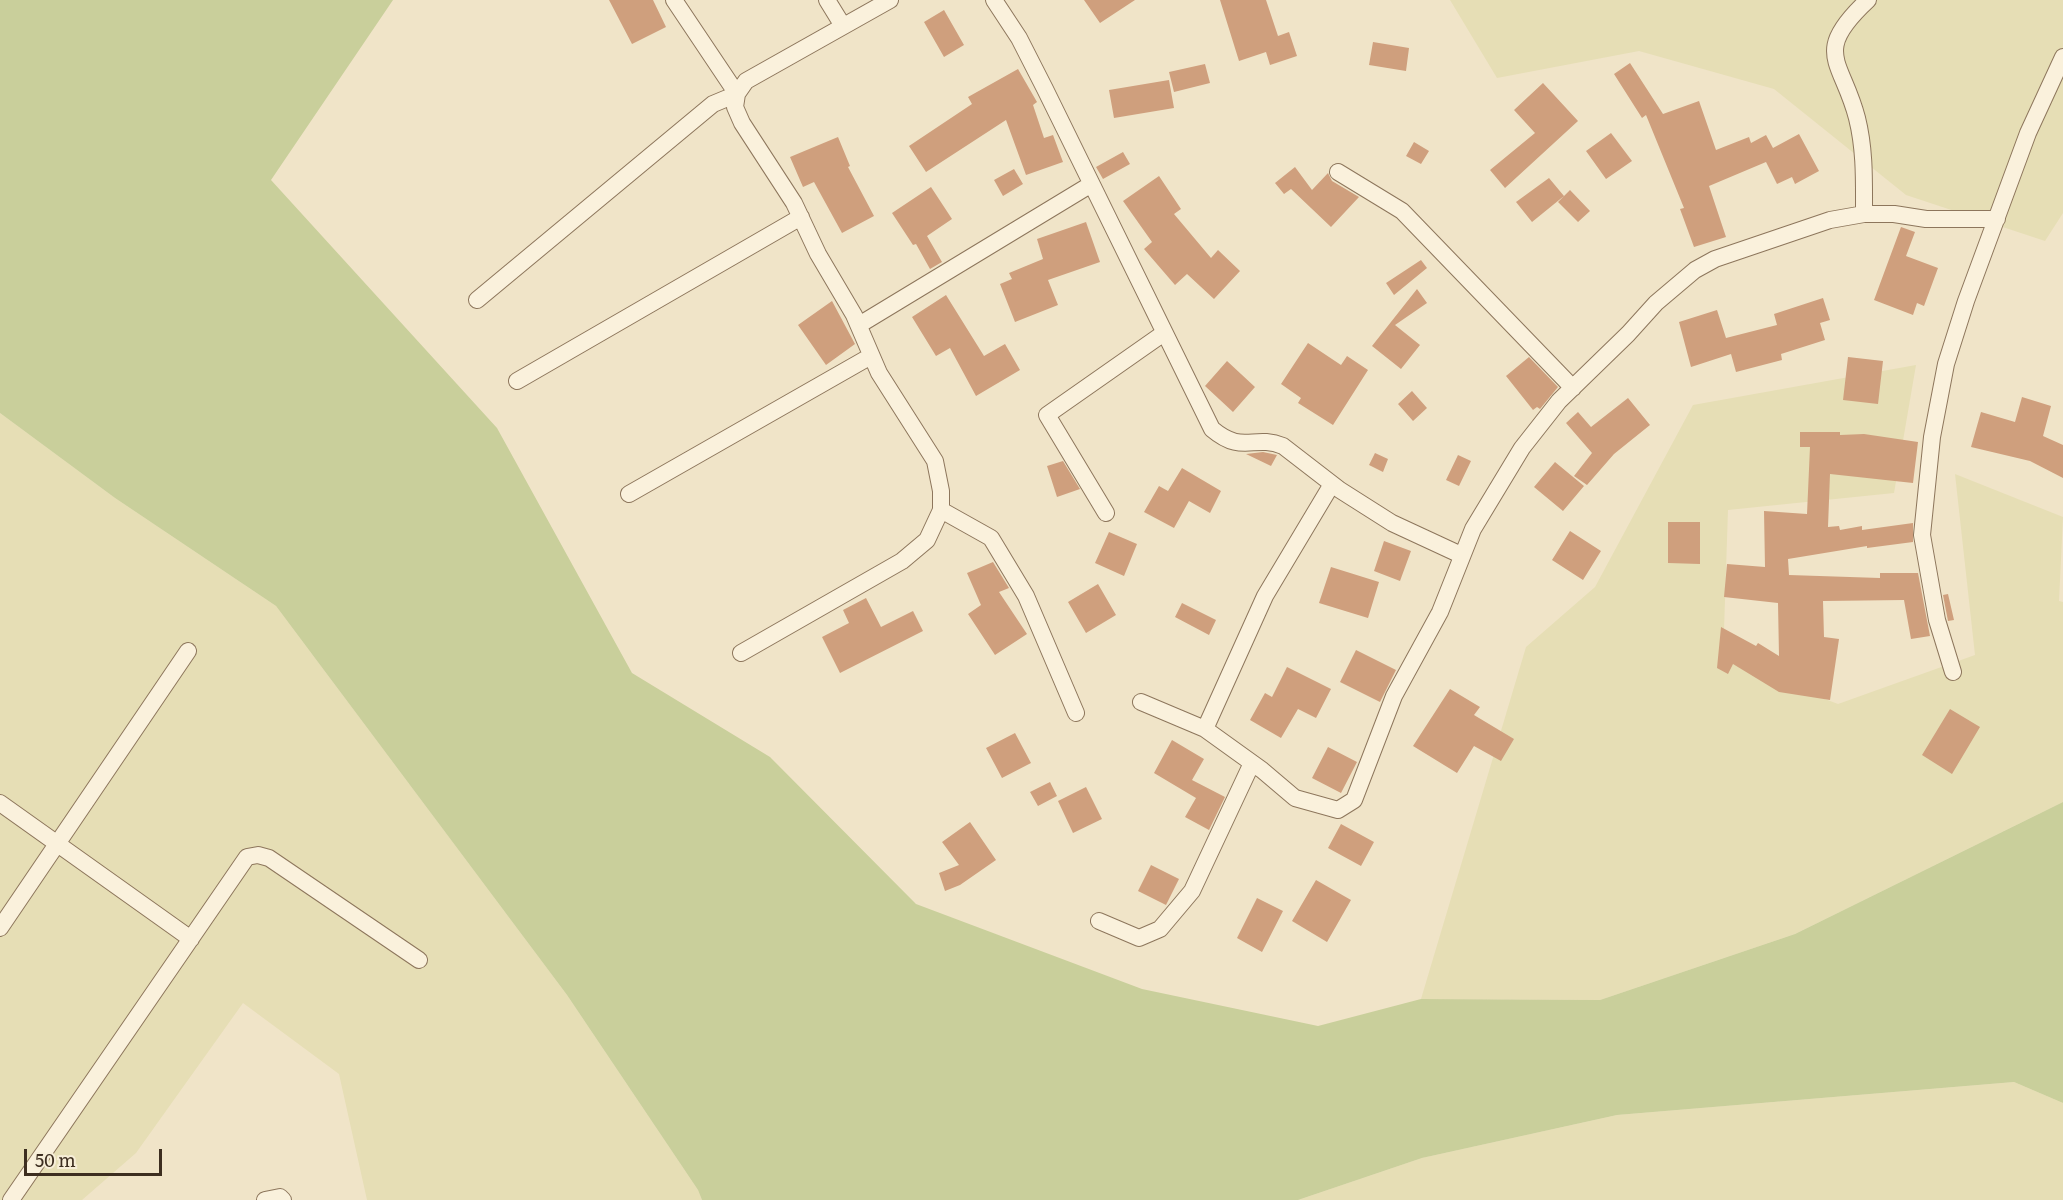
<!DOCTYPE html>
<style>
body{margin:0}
#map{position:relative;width:2063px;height:1200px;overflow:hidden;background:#f0e4c8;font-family:Literata,serif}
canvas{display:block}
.scale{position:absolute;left:24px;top:1149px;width:138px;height:27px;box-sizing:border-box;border:3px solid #3d2e20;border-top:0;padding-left:8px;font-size:18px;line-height:21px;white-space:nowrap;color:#3d2e20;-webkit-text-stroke:4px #f7eed8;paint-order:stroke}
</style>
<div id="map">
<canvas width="2063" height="1200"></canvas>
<div class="scale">50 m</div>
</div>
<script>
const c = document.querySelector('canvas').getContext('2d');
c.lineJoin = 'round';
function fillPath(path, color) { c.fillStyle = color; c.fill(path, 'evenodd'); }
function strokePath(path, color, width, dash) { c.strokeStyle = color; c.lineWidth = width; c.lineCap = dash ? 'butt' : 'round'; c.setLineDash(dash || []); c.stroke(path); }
fillPath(new Path2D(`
 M1450,0h613v213l-18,28 -139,-46 -132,-106 -135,-38 -142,27z
 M1916,365l-22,128 -166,17 -5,150 115,44 137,-49 -20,-181 108,43 -4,84 4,1v200l-268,132 -195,66 -179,-1 105,-352 69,-60 98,-182z
 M0,413l115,85 161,108 291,389 131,195 4,10h-335l-28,-126 -96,-71 -107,150 -54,47h-82z
 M2014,1082l49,21v97h-765l124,-42 195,-43z`), '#e6deb5');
fillPath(new Path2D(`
 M0,0h393l-122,180 226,248 135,245 138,84 146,147 226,85 176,37 103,-27 179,1 195,-66 268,-132v301l-49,-21 -397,33 -195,43 -124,42h-596l-4,-10 -131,-195 -291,-389 -161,-108 -115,-85z`), '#c9cf9b');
fillPath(new Path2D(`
 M609,0h44l13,27 -34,17z
 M1084,0h51l-35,23z
 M1220,0h46l12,36 11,-4 8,24 -27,9 -4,-13 -27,9z
 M944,10l20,35 -20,12 -20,-35z
 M1373,42l36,6 -3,23 -37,-6z
 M1630,63l33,51 36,-13 17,49 33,-13 2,6 15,-8 7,13 26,-14 20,37 -24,13 -3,-7 -15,7 -11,-22 -57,24 17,51 -32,10 -14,-38 4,-1 -38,-93 -4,3 -28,-44z
 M1205,64l5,19 -36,9 -5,-20z
 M1018,69l19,33 -4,3 11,33 9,-3 10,27 -37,13 -20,-55 -80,52 -17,-26 63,-42 -4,-7z
 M1169,80l5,28 -60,10 -5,-28z
 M1543,83l35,38 -73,67 -15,-18 45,-37 -21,-23z
 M1611,133l21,28 -26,18 -20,-28z
 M838,137l12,29 -2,1 26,49 -32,17 -28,-51 -11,5 -13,-30z
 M1414,142l15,9 -8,13 -15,-8z
 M1123,152l7,12 -27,15 -7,-12z
 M1295,167l17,23 16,-17 4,8 27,16 -28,30 -40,-38 -7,5 -9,-11z
 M1014,169l9,15 -20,12 -9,-16z
 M1159,176l22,33 -7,5 37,44 7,-8 22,21 -26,28 -27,-25 -12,11 -31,-36 8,-7 -29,-41z
 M1549,178l15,18 -32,26 -16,-20z
 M931,187l21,32 -25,17 15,26 -12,7 -14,-25 -3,1 -21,-32z
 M1570,190l20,21 -12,11 -20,-20z
 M1086,222l14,40 -52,18 10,25 -43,17 -15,-38 12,-5 -3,-6 34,-14 -6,-20z
 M1901,227l14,5 -9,24 32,12 -14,38 -7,-3 -4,12 -39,-15z
 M1421,260l6,8 -33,27 -8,-12z
 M1417,289l10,14 -32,22 25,20 -19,24 -29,-23z
 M946,295l38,61 21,-12 15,26 -44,26 -26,-48 -14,8 -24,-39z
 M1823,298l7,22 -10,3 5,17 -44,14 1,6 -46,12 -5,-18 -40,13 -12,-45 38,-12 9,28 51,-13 -3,-11z
 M832,301l23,43 -29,21 -28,-40z
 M1308,343l33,22 6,-9 21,14 -35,55 -35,-22 3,-5 -20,-14z
 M1529,357l29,30 -18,22 -3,-2 -4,3 -27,-34z
 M1848,357l35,4 -5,43 -35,-4z
 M1227,361l28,26 -22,25 -28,-26z
 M1412,391l15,17 -14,13 -15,-17z
 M2022,397l29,9 -8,30 20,9v33l-33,-17 -59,-14 10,-35 34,10z
 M1628,398l22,27 -36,29 -27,31 -13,-9 18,-23 -26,-30 12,-11 13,15z
 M1800,432h40v3l24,-1 54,8 -5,41 -83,-9 -2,53 11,-1 1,4 22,-4v4l51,-7v19l-46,6v-2l-79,13 1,16 91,3v-5h38l12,63 -19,3 -7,-39 -81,1 1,36 15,2 -9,61 -51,-8 -46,-28 -5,10 -11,-6 4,-41 35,19 2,-3 21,13 -1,-53 -54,-6 3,-33 38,3 -1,-56 43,3 3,-67h-10z
 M1263,452l14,3 -6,11 -25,-12z
 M1375,453l13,6 -5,13 -14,-7z
 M1458,455l13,6 -12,25 -13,-6z
 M1063,461l17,28 -23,8 -10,-31z
 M1555,462l29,24 -21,25 -29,-24z
 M1182,468l39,23 -11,22 -21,-12 -15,27 -30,-16 15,-26 9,5z
 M1668,522h32v42l-32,-1z
 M1570,531l31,20 -18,29 -31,-20z
 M1109,532l28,12 -13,32 -29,-13z
 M1384,541l27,10 -11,30 -26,-10z
 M993,562l16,26 -10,4 28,42 -32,21 -27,-41 13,-9 -14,-32z
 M1331,567l48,15 -11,36 -49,-15z
 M1098,584l18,31 -30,18 -18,-31z
 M1948,594l6,26 -6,1 -5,-26z
 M866,598l15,29 32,-16 10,20 -83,42 -18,-36 27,-14 -6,-13z
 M1182,603l34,17 -7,15 -34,-18z
 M1356,650l40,20 -16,32 -40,-20z
 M1287,667l44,22 -15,29 -18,-9 -17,29 -31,-18 15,-27 7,4z
 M1450,689l30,18 -6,8 40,24 -13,22 -27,-15 -17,27 -44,-27z
 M1950,709l30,18 -28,47 -30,-19z
 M1015,733l16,30 -29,15 -16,-30z
 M1172,740l32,19 -12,21 33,17 -16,33 -24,-13 11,-19 -42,-25z
 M1328,747l29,15 -16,31 -29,-15z
 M1050,782l7,14 -19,10 -8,-14z
 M1086,787l16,32 -29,14 -15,-32z
 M970,822l26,38 -36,25 -15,6 -6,-18 20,-8 -17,-23z
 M1341,824l33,18 -13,24 -33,-18z
 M1151,865l28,14 -13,26 -28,-14z
 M1316,880l35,20 -24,42 -35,-21z
 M1257,898l26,13 -21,41 -25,-14z`), '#cf9f7d');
const street = new Path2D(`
 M827,0l16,26
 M994,0l25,38 26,51 167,340c31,26 41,5 71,17l57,44 52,33 69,32
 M1338,172l64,39 171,177
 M1864,214c0,-33 1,-64 -7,-96 -15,-58 -46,-65 11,-118
 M477,300l236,-196 24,-10 -63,-94
 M859,325l231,-140
 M517,381l284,-164
 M629,494l242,-138
 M941,510l50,28 35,58 50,117
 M1106,513l-59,-98 117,-82
 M741,653l161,-92 25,-21 14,-30v-19l-6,-30 -56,-88 -25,-58 -36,-61 -24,-51 -52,-80 -7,-16 2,-13 9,-13 144,-81
 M1953,672l-16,-52 -15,-85 10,-98 14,-73 20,-63 62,-168 35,-76
 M1141,702l64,27 57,41 33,28 43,12 16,-10 40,-104 46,-84 33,-83 49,-81 37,-47 69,-67 28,-31 39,-33 20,-11 115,-39 34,-6h30l32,5h71
 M1205,729l60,-133 67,-112
 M0,803l191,136
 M1099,921l40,17 21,-9 32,-38 60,-128
 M0,928l188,-277
 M11,1200l236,-343 11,-2 11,3 150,102
 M265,1200l15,-3 3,3`);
strokePath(street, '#8d765c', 18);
strokePath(street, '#faf1dc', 16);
</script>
